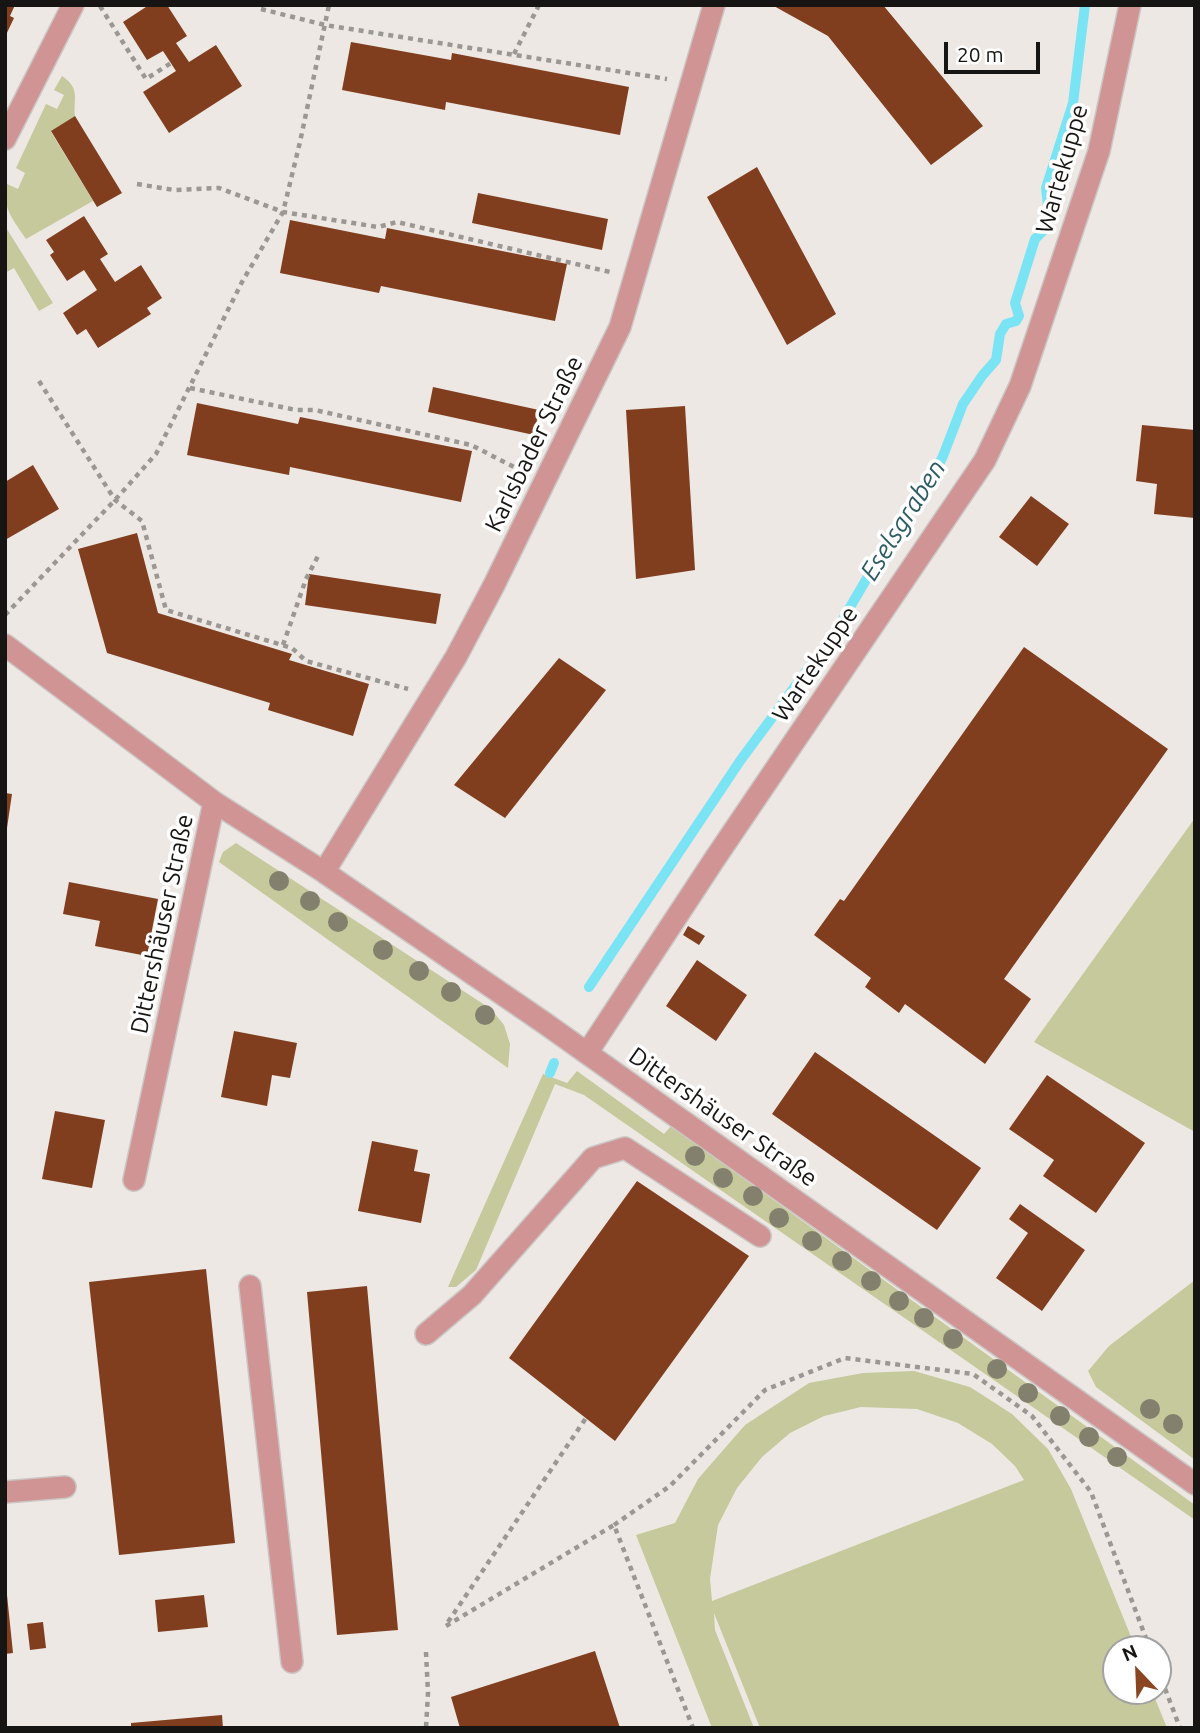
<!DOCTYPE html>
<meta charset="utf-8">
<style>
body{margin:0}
#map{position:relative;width:1200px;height:1733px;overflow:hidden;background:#ede8e4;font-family:Ubuntu,sans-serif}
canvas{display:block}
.frame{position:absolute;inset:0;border:7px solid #161513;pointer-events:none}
.north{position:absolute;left:1102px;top:1635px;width:70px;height:70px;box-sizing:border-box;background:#fff;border:2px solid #a2a1a1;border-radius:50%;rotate:337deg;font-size:19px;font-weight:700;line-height:28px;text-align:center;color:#161513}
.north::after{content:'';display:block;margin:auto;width:24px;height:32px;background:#8c4521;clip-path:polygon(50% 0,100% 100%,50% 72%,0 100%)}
.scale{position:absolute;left:944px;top:42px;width:96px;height:32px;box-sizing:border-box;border:4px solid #161513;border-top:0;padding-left:9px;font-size:21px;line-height:24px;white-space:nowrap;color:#161513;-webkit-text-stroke:5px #fff;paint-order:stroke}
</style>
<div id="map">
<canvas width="1200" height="1733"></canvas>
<div class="frame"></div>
<div class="north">N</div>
<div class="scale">20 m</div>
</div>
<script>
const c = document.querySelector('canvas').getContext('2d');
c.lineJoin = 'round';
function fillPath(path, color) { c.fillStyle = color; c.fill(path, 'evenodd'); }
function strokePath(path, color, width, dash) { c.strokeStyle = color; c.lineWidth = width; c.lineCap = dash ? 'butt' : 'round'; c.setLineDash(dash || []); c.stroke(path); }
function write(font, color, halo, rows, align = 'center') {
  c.font = font + ' Ubuntu,sans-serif'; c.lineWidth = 7; c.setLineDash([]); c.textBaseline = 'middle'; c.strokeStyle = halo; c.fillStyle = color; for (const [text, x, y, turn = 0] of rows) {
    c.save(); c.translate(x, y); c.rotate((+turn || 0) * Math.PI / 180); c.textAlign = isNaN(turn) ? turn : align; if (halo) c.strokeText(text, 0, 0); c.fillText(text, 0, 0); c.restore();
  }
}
fillPath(new Path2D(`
 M62,76c19,13 11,23 13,40l-24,16 42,69 -67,38c-11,-17 -26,-33 -19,-55l11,5 7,-16 -9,-5 30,-64 11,5 7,-14 -10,-5z
 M5,226l48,77 -14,8 -25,-43 -9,5z
 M1195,818v314l-161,-90z
 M236,843l255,166 13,16 6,19 -2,24 -289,-206 4,-10z
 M577,1071l87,63 7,-8 524,379v15l-611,-425 -29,-11 -79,186 -20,17h-8l95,-213 24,9z
 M1195,1280v180l-99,-73 -8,-16 21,-25z
 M914,1371l56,16 42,27 36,35 23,40 65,160h-20v42h36l15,37h-407l-46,-115 1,17 39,98h-42l-76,-193 39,-12 23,-44 47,-54 64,-42 54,-10zM861,1407l56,2 41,14 34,21 23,22 9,14 -312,121 -2,-22 8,-54 19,-37 25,-31 28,-24 34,-17z`), '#c5c99b');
strokePath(new Path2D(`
 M589,987l151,-226 96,-130 54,-92 13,-10 6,-20 18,-20 16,-33 20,-52 19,-28 14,-16 4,-26 6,-10 10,-3 3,-5 -4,-13 20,-64 8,-8 6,-16 -3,-27 27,-85 12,-98
 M550,1073l4,-10`), '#7ae4f4', 10);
fillPath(new Path2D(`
 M5,5h10l-5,11 4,2 -9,19z
 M149,5h18l20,31 -11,7 13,19 27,-17 26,41 -73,47 -26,-41 33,-21 -13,-20 -16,9 -24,-38z
 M772,5h111l100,121 -52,39 -103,-129z
 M351,42l100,18 1,-7 177,34 -9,48 -174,-33 -1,8 -103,-20z
 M75,116l47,77 -25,14 -46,-76z
 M757,167l79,147 -49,31 -80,-148z
 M478,193l130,26 -6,31 -130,-27z
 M84,216l24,38 -8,5 15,23 26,-17 21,33 -15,10 4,6 -53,34 -12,-19 -9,6 -14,-22 34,-23 -13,-20 -17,11 -17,-26 4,-3 -8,-12z
 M290,220l95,19 2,-11 180,36 -12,57 -174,-35 -2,7 -99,-20z
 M433,387l106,23 -5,25 -106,-23z
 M197,403l101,21 2,-7 172,34 -11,51 -171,-35 -1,8 -102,-20z
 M685,406l10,164 -59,9 -10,-169z
 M1142,425l53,5v88l-41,-4 3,-30 -21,-3z
 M33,465l26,44 -54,31v-58z
 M1031,496l38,28 -32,42 -38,-29z
 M137,533l21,80 134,41 -3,6 80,24 -16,52 -85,-26 2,-7 -163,-50 -29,-104z
 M309,574l132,20 -5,30 -131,-19z
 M1024,647l144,102 -164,230 27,20 -46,65 -80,-60 -6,9 -34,-26 6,-9 -57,-43 26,-36 4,2z
 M559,658l47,32 -101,128 -51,-33z
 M5,793l7,1 -5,34h-2z
 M69,882l89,17 -11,57 -52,-10 5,-25 -37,-7z
 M688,926l17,10 -6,9 -16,-10z
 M697,960l50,35 -31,46 -50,-35z
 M234,1031l63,12 -7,35 -18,-3 -5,31 -46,-9z
 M815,1052l166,116 -44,62 -165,-116z
 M1047,1075l98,68 -49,70 -53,-37 11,-16 -45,-31z
 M55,1111l50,9 -13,68 -50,-9z
 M372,1141l46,9 -4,21 16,3 -9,49 -63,-12z
 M637,1181l112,75 -134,185 -106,-83z
 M1020,1204l65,46 -43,61 -46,-33 32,-45 -19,-14z
 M206,1269l29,274 -116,12 -30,-273z
 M367,1286l31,344 -61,5 -30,-343z
 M7,1595l6,58 -8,1v-58z
 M204,1595l4,32 -50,5 -3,-32z
 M43,1622l3,26 -16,2 -3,-26z
 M595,1651l25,77h-160l-9,-31z
 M222,1715l1,13h-92v-5z`), '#803e1f');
const minor = new Path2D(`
 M5,139l68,-134
 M5,645l209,157 110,70 219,150 652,462
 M324,872l132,-215 38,-72 126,-258 94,-322
 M587,1053l129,-196 269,-397 35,-74 79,-235 31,-146
 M134,1180l80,-378
 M250,1286l42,376
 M426,1334l46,-39 121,-137 32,-10 135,88
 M5,1492l60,-5`);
strokePath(minor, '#cbc6c3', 24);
strokePath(new Path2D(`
 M100,6l46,73 25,-16
 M261,9l64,16 342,54
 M514,54l25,-49
 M137,184l37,6 45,-2 64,24 95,15 19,-5 213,50
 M39,381l76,119 27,21 24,89 126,38 14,13 102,28
 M190,388l106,22h19l156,35 49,25
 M5,615l110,-115 41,-46 86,-172 41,-70 17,-70 29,-137
 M283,645l23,-66 12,-23
 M614,1525l56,-39 95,-96 80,-32 128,16 59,42 59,76 59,157
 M448,1622l138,-204
 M446,1626l168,-101 79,203
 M426,1652l2,41 -2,35
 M1158,1670l22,58`), '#9b9894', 4.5, [5, 5]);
strokePath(minor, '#d09495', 21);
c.fillStyle = '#83816d';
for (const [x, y] of [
 [279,881],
 [310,901],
 [338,922],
 [383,950],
 [419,971],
 [451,992],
 [485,1015],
 [695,1156],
 [723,1178],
 [753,1196],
 [779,1218],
 [812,1241],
 [842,1261],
 [871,1281],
 [899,1301],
 [924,1318],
 [953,1339],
 [997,1369],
 [1028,1393],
 [1150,1409],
 [1060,1416],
 [1173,1424],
 [1089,1437],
 [1117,1457]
]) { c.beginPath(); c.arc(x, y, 10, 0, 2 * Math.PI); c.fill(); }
write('24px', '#161513', '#fff', [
 ["Wartekuppe",1062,169,-74],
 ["Karlsbader Straße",534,444,-64],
 ["Wartekuppe",815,664,-56],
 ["Dittershäuser Straße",162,924,-78],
 ["Dittershäuser Straße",723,1117,35]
]);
write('italic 26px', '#2d5c64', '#fff', [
 ["Eselsgraben",903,520,-58]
]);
</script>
